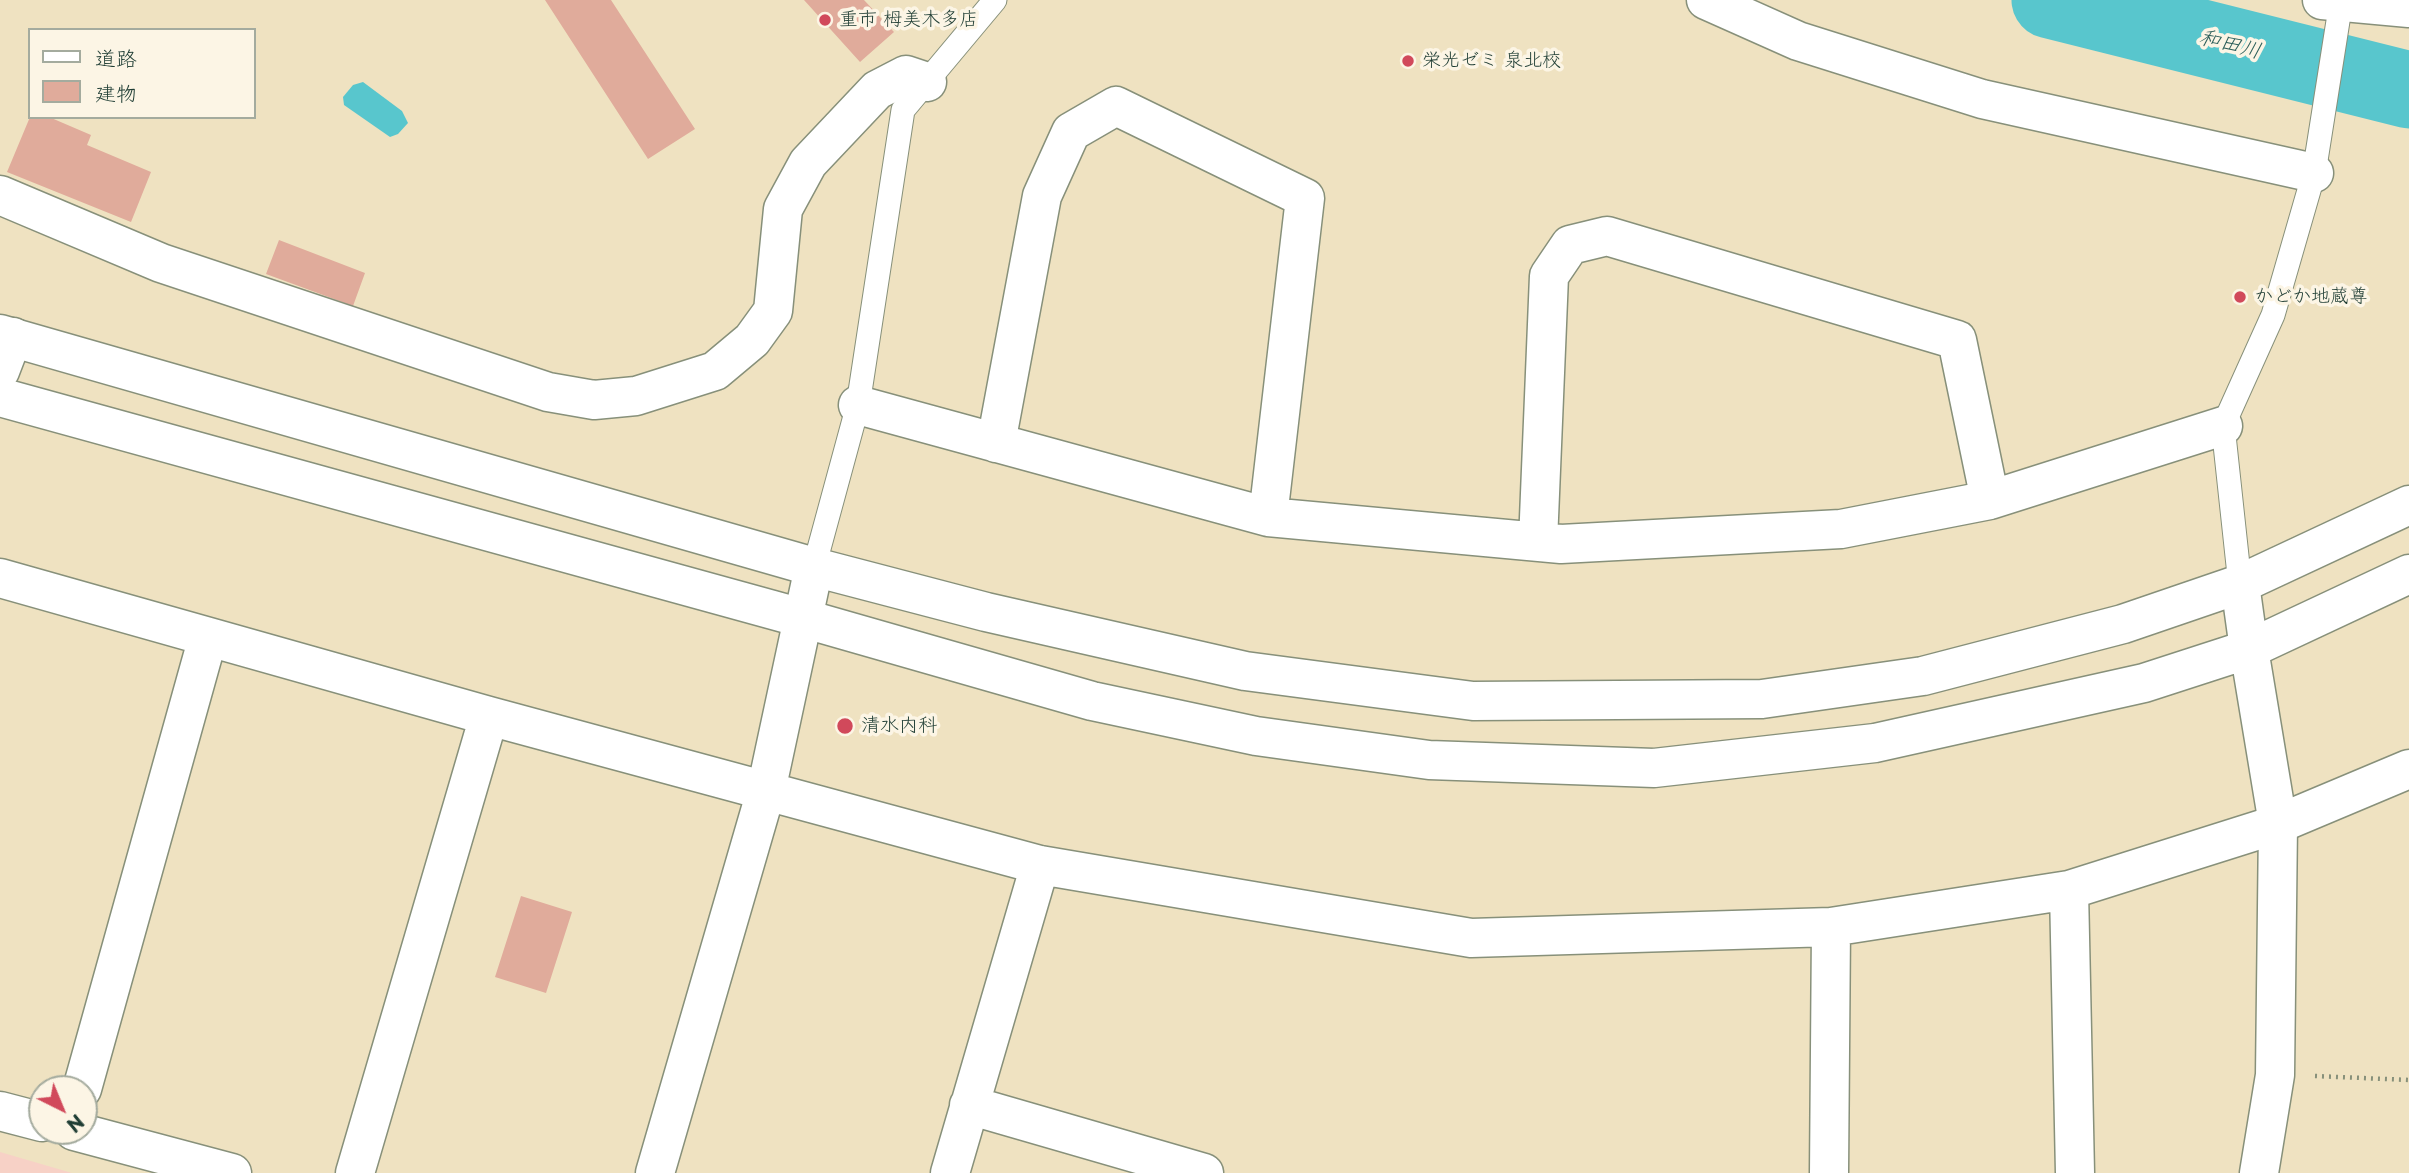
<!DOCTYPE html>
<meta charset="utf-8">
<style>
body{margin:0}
#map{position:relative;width:2409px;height:1173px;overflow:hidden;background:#efe2c1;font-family:"Playpen Sans","Klee One",sans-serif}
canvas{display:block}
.legend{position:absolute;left:28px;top:28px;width:228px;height:91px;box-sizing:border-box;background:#fcf5e5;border:2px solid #a4ab9e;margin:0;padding:9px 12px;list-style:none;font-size:21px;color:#1f3d34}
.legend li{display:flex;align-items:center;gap:14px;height:35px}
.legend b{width:35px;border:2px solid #a4ab9e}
.north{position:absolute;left:28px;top:1075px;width:70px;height:70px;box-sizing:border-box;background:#fcf5e5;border:2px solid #a4ab9e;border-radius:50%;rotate:137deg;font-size:19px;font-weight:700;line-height:28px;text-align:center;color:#1f3d34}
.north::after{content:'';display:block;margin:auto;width:24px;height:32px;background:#d1495b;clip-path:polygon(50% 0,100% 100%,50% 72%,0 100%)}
</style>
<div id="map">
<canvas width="2409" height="1173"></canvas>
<ul class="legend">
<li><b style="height:9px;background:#fff"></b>道路</li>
<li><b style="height:19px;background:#e0ab9b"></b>建物</li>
</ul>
<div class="north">N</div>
</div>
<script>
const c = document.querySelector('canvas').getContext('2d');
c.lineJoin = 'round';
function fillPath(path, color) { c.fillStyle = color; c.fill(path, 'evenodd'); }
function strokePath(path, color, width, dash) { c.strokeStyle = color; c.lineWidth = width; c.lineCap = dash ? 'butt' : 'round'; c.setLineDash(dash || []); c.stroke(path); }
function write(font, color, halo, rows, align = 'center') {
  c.font = font + ' "Playpen Sans","Klee One",sans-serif'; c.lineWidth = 7; c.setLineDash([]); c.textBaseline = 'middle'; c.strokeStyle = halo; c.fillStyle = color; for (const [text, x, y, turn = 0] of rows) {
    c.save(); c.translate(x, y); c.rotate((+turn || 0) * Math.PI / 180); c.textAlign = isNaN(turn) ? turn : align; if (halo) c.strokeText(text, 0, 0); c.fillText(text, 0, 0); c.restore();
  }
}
fillPath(new Path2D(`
 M0,1152l72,21h-72z`), '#f7d1c6');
fillPath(new Path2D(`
 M363,82l39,29 6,12 -10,11 -8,3 -46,-32 -1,-8 10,-12z`), '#58c6cd');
strokePath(new Path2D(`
 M2050,0l359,90`), '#58c6cd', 77);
fillPath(new Path2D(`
 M545,0h66l84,129 -47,30z
 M804,0h60l30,32 -34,30z
 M30,117h19l42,18 -4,10 64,27 -20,50 -124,-50z
 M279,240l86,33 -12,33 -87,-32z
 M521,896l51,16 -26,81 -51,-16z`), '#e0ab9b');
const lane = new Path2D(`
 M814,567l44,-162 45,-295 92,-110
 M2240,584l-17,-158 50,-111 41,-142 27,-171`);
const street = new Path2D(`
 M1706,0l92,41 184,58 332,74
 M2322,0l87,8
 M0,195l161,68 387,129 46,8 42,-4 79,-25 37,-31 21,-29 10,-102 25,-46 69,-73 29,-15 21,7
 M0,371l13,-34
 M858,405l410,112 293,27 280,-15 149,-29 233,-74
 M996,443l46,-247 29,-64 45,-26 189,92 -37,319
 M1538,542l11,-266 21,-31 37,-9 350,104 33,160
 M0,578l489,138 551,149 431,73 360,-11 238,-37 209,-66 131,-55
 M2240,584l9,65
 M2069,890l6,283
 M82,1089l126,-452
 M969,1105l235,68
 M0,1111l42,11
 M74,1131l158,42
 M355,1173l134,-457
 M655,1173l111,-382 48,-224
 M950,1173l90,-308
 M1829,1173l2,-246`);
const secondary = new Path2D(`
 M0,334l814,233 172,45 259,59 228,30 289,-2 161,-23 200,-52 117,-40 169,-79
 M0,397l802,221 290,83 164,35 173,24 225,8 221,-25 269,-60 105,-34 160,-75
 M2249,649l29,175 -3,251 -16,98`);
strokePath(lane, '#87907a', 25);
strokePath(street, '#87907a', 41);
strokePath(secondary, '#87907a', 41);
strokePath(new Path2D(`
 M2315,1076l94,4`), '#87907a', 4.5, [2, 5]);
strokePath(lane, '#fff', 23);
strokePath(street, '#fff', 38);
strokePath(secondary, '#fff', 38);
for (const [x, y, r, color] of [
 [825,20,7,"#d1495b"],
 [1408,61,7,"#d1495b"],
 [2240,297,7,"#d1495b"],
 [845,726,9,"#d1495b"]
]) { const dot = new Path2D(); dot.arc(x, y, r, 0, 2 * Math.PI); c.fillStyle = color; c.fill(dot); strokePath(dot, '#fcf5e5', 2.5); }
write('19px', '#1f3d34', '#fcf5e5', [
 ["重市 栂美木多店",839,20],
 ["栄光ゼミ 泉北校",1422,61],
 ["かどか地蔵尊",2254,297],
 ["清水内科",861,726]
], 'left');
write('italic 21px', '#2d5f5a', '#fcf5e5', [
 ["和田川",2230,45,14]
]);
</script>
